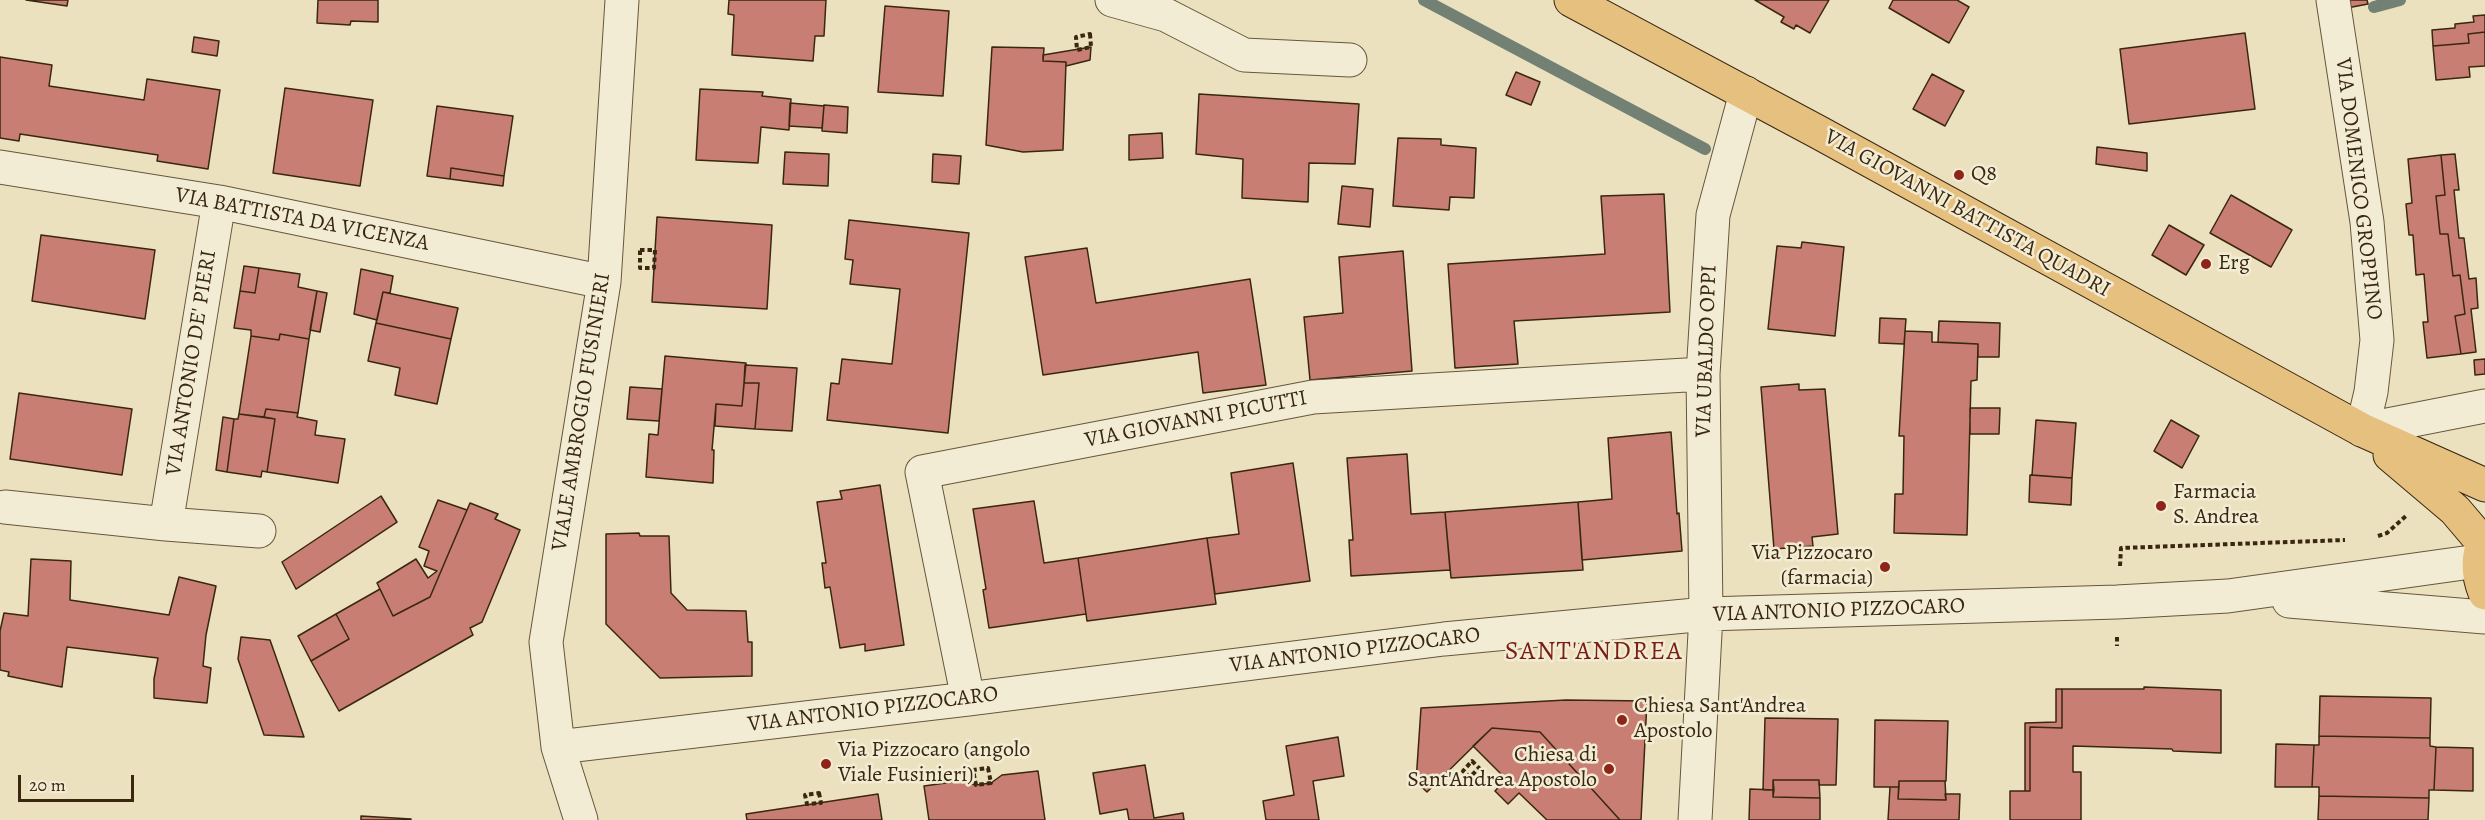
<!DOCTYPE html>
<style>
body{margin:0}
#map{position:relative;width:2485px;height:820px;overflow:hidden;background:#ece1be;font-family:Alegreya,serif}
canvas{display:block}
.scale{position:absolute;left:18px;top:775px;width:116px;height:27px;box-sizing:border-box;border:3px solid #392710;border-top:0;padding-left:8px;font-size:18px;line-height:21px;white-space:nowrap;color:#392710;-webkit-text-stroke:4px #f3ecd5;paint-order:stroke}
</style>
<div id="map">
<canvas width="2485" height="820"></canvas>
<div class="scale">20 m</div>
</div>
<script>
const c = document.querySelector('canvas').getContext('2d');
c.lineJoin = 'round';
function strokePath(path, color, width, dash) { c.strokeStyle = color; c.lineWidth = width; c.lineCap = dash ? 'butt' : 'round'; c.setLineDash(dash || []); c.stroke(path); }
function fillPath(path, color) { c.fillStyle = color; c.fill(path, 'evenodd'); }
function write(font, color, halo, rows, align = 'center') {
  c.font = font + ' Alegreya,serif'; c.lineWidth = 5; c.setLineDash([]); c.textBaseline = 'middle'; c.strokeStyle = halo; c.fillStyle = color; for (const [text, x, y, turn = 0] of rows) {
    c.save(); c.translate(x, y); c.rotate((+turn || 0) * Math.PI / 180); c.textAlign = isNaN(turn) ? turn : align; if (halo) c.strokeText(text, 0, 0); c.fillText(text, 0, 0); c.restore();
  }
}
strokePath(new Path2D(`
 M1424,0l281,149
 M2374,7l26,-7`), '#738074', 12);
const building = new Path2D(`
 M26,0h42l-1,6z
 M318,0h60v22l-27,-1 -1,4 -33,-2z
 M729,0h97l-2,36h-9l-2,25 -81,-6 2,-40 -6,-1z
 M1755,0h74l-19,33 -14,-8 -2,4 -13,-7 3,-5z
 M1893,0h64l12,7 -20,36 -60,-35z
 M2346,0h21l1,4 -21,4z
 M885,6l64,5 -6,85 -65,-4z
 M2485,15v17l-17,2 1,9 -36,3 -1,-16 23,-2v-4l19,-2 -1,-6z
 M2485,32v34l-16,1 1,10 -34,3 -3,-34 36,-3 -1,-9z
 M2245,33l10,76 -126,15 -9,-75z
 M194,37l25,4 -2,15 -25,-4z
 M992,47l52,1 -1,13 23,1 -3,88 -40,2 -37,-7z
 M1091,47l-1,13 -24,6v-4l-23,-1v-6z
 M0,57l52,8 -3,21 95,14 3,-21 73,11 -12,79 -51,-8 1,-6 -138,-21 -1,7 -19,-3z
 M1516,72l24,10 -9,23 -25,-10z
 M1932,74l32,17 -19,35 -32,-17z
 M285,88l88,12 -13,86 -87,-13z
 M700,89l63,3 -1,4 29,3 -2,31 -28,-3 -3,36 -62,-3z
 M1199,94l160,10 -4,60 -46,-1 -1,39 -66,-4 1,-39 -47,-5z
 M790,103l34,3 -2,22 -33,-2z
 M824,105l24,2 -1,26 -25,-2z
 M437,106l76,10 -9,60 -53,-8 -1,11 -23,-3z
 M1162,133l1,25 -34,2v-25z
 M1398,138l43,1v6l35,3 -2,50 -24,-1 -1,13 -56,-4z
 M2097,147l50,6v18l-51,-7z
 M785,152l44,2 -1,32 -45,-2z
 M933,154l28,2 -2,28 -27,-2z
 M2455,154l4,36h-5l5,48h5l5,41 7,-1 2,30 -7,1 5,43 -15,2 -6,-38 10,-2 -5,-39 -7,1 -5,-42h-8l-4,-38 9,-1 -4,-40z
 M2441,155l4,40 -9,1 4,38h8l5,42 7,-1 5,39 -10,2 6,38 -34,4 -4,-36h5l-4,-48 -8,1 -3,-40h-4l-3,-31 6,-1 -4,-44z
 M451,168l53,8 -1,10 -53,-7z
 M1342,186l31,3 -3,38 -32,-3z
 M1664,194l6,118 -156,9 4,43 -63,4 -7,-104 157,-10 -4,-58z
 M2231,195l61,35 -21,37 -61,-34z
 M657,217l115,8 -5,84 -115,-7z
 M849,220l120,13 -21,200 -121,-13 4,-37 8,1 3,-25 50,5 8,-75 -50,-5 3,-24 -8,-1z
 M2169,225l35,20 -18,30 -34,-20z
 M41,235l114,15 -10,69 -113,-18z
 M1802,242l42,5 -9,89 -67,-7 9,-83 24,2z
 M1087,248l9,55 154,-24 16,106 -63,8 -5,-41 -155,23 -18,-118z
 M1403,251l9,120 -102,9 -6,-63 39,-4 -4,-56z
 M244,266l15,2 -4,25 -15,-2z
 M259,268l41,6 -2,13 19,4 -8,48 -29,-5 -1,6 -28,-4v-6l-17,-2 6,-37 15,2z
 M361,269l32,7 -3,17 -7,-1 -6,28 -23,-6z
 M317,291l10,2 -7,39 -10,-2z
 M383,292l75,16 -7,31 -75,-16z
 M1880,318l26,1 -2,25 -25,-1z
 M1939,321l61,2 -1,34h-21v-13l-40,-2z
 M376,323l75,16 -14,65 -42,-9 5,-27 -32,-7z
 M1905,331l27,1v10l46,2 -1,36 -6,1 -4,154 -73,-2 1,-39h8l1,-58h-5z
 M280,334l29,5 -11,74 -32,-4 -2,8 -25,-3 12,-78 28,4z
 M665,356l81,7 -4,43 -26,-2 -4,46h2l-1,33 -67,-6 3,-43 9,1z
 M2485,359v15l-10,1 -1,-15z
 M745,365l52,3 -5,63 -37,-2 4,-46h-15z
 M744,383h15l-4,46 -40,-3 1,-22 26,2z
 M1799,384v6l26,-1 13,145 -26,3 1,9 -39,3 -13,-162z
 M630,387l32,2 -3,32 -32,-2z
 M19,393l113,16 -10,66 -112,-16z
 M1970,408h30l-1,26h-29z
 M266,409l32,4 -1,4 20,4 -2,14 30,4 -7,44 -71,-11 8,-53 -11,-2z
 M239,414l36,5 -8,53 -5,-1 -1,6 -34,-5 7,-53h4z
 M223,417l11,2 -7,53 -11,-2z
 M2036,420l40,3 -4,55 -40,-3z
 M2171,420l28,16 -17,32 -28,-17z
 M1671,432l6,82 2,-1 3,38 -100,9 -4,-58 34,-3 -4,-61z
 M1407,454l4,60 34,-2 5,58 -99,6 -2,-36h4l-6,-82z
 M1293,463l17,118 -95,13 -8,-56 32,-4 -8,-61z
 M2030,475l42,3 -1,27 -42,-3z
 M880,485l24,160 -39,6v-7l-25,4 -10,-61 -5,1 -3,-25h4l-9,-61 25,-3 -2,-8z
 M381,496l16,26 -101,67 -14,-27z
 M438,500l29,10 -37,87 -37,19 -16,-33 39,-24 12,19 9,-7 -13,-5 5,-15 -10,-4z
 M1034,501l10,62 34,-5 8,56 -97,14 -6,-38 3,-1 -13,-80z
 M1578,502l5,68 -132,8 -6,-66z
 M470,503l28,11 -3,5 25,11 -38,92 -12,6 3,7 -134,76 -28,-50 38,-22 -13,-25 44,-25 13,27 37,-19z
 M639,533l1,3h29l2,57 16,17 59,1 2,31h4v34l-92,2 -54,-54v-90z
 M1207,538l9,66 -129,17 -9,-63z
 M31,559l40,2 -1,39 99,15 10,-38 37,9 -10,49 -3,31 8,2 -4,35 -53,-5v-19l4,-21 -91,-11 -5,40 -54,-11 1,-4 -9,-2v-39l4,-18 24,3z
 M336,614l13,25 -38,22 -13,-25z
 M241,637l29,3 34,97 -40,-2 -26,-76z
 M2144,687l77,3v63l-48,-2 -1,-2 -99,-3v26h8v48h-71v-29h20v-64l32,1v-39h82z
 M2056,689h6v39l-32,-1v64h-5v-68l31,-1z
 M2320,696l111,2 -1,40 -111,-2z
 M1566,700l81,1 -6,119h-21l-80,-88 -48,-4 -65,64 -11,-10 5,-74z
 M1765,718l73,1 -2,66h-17v-5h-46l1,10h-11z
 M1875,720l73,1 -2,60h-47v6h-25z
 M1492,728l48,4 80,88h-73l-28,-27 -11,11 -13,-13 11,-12 -33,-33z
 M2319,736l111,2v8l6,1 -2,43h-5v8l-110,-2v-9h-7l2,-42h5z
 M1338,737l6,39 -31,5 6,39h-53l-3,-19 31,-6 -8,-49z
 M2276,744l38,1 -2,42h-37z
 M2436,747l37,1v43l-39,-1z
 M1145,765l9,53 29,-5 1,7h-55l-2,-11 -27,5 -7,-41z
 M1038,771l7,49h-116l-5,-34 36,-5 16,4 15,-2 11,-8z
 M1773,780h46l1,18 -47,-1z
 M1899,781h46l1,19 -48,-1z
 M1890,787h9l-1,12 48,1 -1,-6h15l-1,26h-71z
 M1750,789l24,1 -1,7 47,1v22h-71z
 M878,794l4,26h-135l-1,-6z
 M2319,796l110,2 -1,22h-110z
 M361,816l50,3v1h-50z`);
fillPath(building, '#c97e74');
strokePath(building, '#392710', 1.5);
const minor = new Path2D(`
 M1112,0l54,15 78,40 106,5
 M2333,0l34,222 10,118 -6,52 -9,38 123,-24
 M0,167l219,35 385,80
 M5,507l161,17 93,7
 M166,524l53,-322
 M2289,601l196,16
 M968,699l-46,-227 391,-75 390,-23
 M558,747l410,-48 476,-60 262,-25 411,-12 111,-6 250,-35
 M581,820l-23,-73 -12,-105 58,-360 18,-282
 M1695,820l11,-206 -3,-240 10,-159 33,-122`);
const major = new Path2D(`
 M1571,0l247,132 544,298 123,55
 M2390,455l65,55 28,33
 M2485,541c-9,17 -7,34 0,52`);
strokePath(minor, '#66563c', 35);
strokePath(major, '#392710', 35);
strokePath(new Path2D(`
 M1090,34l1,13 -14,3 -1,-13z
 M640,250h15l-1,18h-14z
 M2378,536l9,-3 19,-17
 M2120,566l1,-18 224,-8
 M2117,637v9
 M1472,761l7,7 -9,9 -7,-6z
 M988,768l3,15 -15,2 -3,-15z
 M819,793l2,10 -14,1 -2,-9z`), '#392710', 4, [4.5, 3]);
strokePath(minor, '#f3ecd5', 33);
strokePath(major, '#e6c07f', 33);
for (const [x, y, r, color] of [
 [1959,175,6,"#8f2418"],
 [2206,264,6,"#8f2418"],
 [2161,506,6,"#8f2418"],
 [1885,567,6,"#8f2418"],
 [1622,720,6,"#8f2418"],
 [826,764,6,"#8f2418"],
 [1609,769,6,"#8f2418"]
]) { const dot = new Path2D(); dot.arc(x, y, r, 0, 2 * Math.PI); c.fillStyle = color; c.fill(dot); strokePath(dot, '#f3ecd5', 2); }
write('22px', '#392710', '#f3ecd5', [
 ["Q8",1971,175],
 ["Erg",2218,264],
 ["Farmacia",2173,493],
 ["S. Andrea",2173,518],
 ["Via Pizzocaro",1873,554,"right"],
 ["(farmacia)",1873,579,"right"],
 ["Chiesa Sant'Andrea",1634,707],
 ["Apostolo",1634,732],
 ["Via Pizzocaro (angolo",838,751],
 ["Viale Fusinieri)",838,776],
 ["Chiesa di",1597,756,"right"],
 ["Sant'Andrea Apostolo",1597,781,"right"]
], 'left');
write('22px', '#392710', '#f3ecd5', [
 ["VIA DOMENICO GROPPINO",2358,189,83],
 ["VIA GIOVANNI BATTISTA QUADRI",1967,214,29],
 ["VIA BATTISTA DA VICENZA",302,220,11],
 ["VIA UBALDO OPPI",1707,351,-88],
 ["VIA ANTONIO DE' PIERI",192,363,-81],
 ["VIALE AMBROGIO FUSINIERI",582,412,-81],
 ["VIA GIOVANNI PICUTTI",1196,420,-11],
 ["VIA ANTONIO PIZZOCARO",1839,611,-2],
 ["VIA ANTONIO PIZZOCARO",1355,651,-7],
 ["VIA ANTONIO PIZZOCARO",873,710,-7]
]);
c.letterSpacing = '1.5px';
write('26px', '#7a1f14', '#f3ecd5', [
 ["SANT'ANDREA",1594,653]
]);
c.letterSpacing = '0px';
</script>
